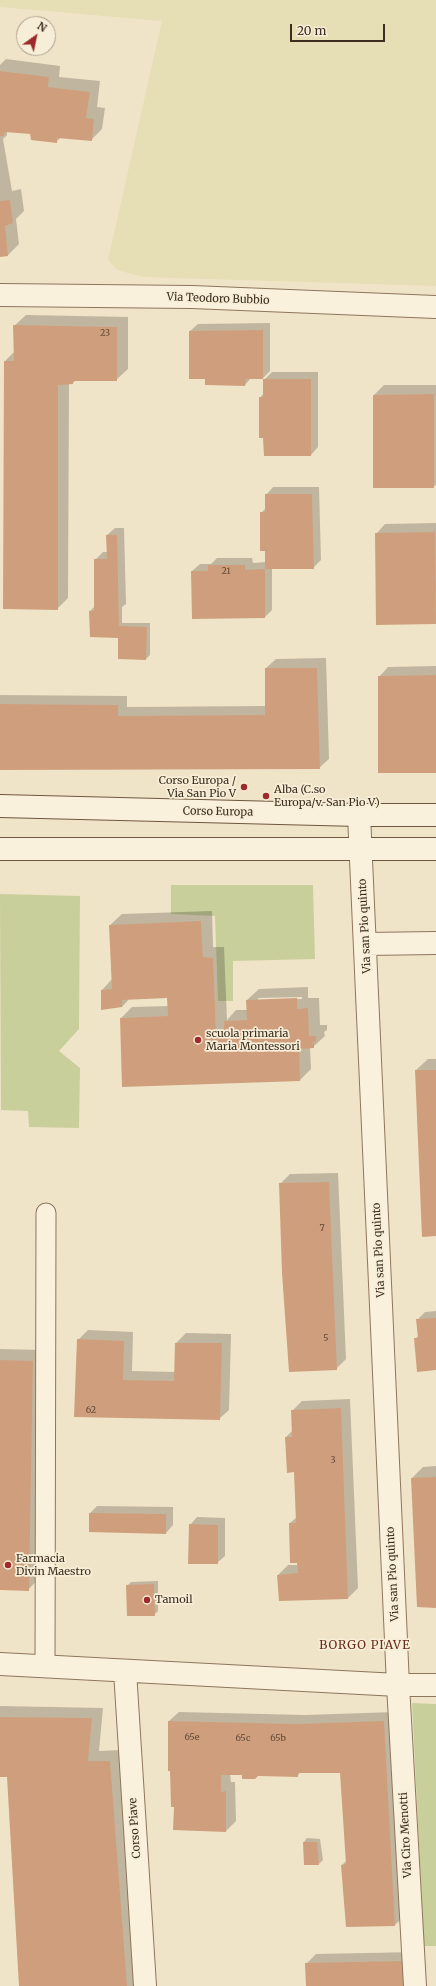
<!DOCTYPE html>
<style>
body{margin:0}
#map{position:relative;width:436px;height:1986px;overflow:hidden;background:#f0e4c8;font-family:Merriweather,serif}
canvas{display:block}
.north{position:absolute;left:16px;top:16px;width:40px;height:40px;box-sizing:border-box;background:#f7eed8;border:1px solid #ada18e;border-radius:50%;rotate:33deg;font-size:11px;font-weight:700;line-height:16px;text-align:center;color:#3d2e20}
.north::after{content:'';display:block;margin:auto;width:14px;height:18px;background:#9e2a2b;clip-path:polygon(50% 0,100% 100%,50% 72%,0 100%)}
.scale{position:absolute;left:290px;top:24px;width:95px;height:18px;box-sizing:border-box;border:2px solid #3d2e20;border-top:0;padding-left:5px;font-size:12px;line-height:14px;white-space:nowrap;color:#3d2e20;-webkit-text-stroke:3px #f7eed8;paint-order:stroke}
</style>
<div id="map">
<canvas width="436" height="1986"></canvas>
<div class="north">N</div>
<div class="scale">20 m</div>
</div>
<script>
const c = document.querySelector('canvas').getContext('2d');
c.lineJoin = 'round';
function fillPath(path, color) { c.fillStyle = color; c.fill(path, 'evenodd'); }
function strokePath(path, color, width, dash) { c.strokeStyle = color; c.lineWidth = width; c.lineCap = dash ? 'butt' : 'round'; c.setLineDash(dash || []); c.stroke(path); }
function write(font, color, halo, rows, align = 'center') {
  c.font = font + ' Merriweather,serif'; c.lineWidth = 3.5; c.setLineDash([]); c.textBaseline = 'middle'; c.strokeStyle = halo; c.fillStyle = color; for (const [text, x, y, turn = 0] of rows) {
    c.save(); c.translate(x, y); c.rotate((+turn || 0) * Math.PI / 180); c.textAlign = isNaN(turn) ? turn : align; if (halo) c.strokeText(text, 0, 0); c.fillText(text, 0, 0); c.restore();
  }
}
fillPath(new Path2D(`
 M0,0h436v286l-293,-9 -26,-7 -9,-10 54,-239 -162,-14z`), '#e6deb5');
fillPath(new Path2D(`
 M171,885h142l2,74 -82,2v40h-15l-3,-85 -44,-2z
 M0,894l80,2 -1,133 -20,22 21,17 -1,60 -50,-1 -1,-16 -27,-1z
 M412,1703l24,1v242h-12z`), '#c9cf9b');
fillPath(new Path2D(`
 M6,59l54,7 -1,11 41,4 -3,26 8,1 -3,21 -11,11 -30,-3 -5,5 -25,-9 -23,-2 -1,1v3l-4,4 9,52 9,-2 3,22 -8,8 3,25 -11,11 -8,1v-191z
 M26,315l102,2v52l-12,11h-40l-3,3h-4l-1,215 -11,11 -52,-248 10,-10 -1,-25z
 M270,323v48l-7,7h-12l-6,7 -39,-7 -16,-47 8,-7z
 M272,372h46v75l-7,8 -51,-57 4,-5v-13z
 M384,385h52v100l-3,2 -59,-92z
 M273,487h46l2,73 -8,8h-41v42l-7,7 -73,-46 8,-7h11l6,-6h35l1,5 13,-1 -5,-49 5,-5v-13z
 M436,523v100l-59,1 -1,-90 9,-10z
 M115,528h9l2,76 -4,3v16h28v32l-4,4 -56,-48 4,-4 1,-47 8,-8h5l-1,-17z
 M326,658l3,101 -10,9h-319v-73l127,1v11l139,-1v-38l10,-9z
 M436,666v106l-57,-95 9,-10z
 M212,911l1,36h11l3,73 9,-10h12l-1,-10 12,-11 49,-2v11h11l1,27h7v5l-3,2 1,4 -12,11h-3l1,22 -11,11 -177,6 -2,-68 11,-11 37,-1 -1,-9 -38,1 -8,9 -20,-17 10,-11 -2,-54 12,-11zM302,997v2l-44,1v-2z
 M428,1059h8v176l-20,-165z
 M338,1173l8,186 -10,10 -56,-185 10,-10z
 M436,1311v58l-21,-30 4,-4 -2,-15 8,-8z
 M88,1330l45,2 -1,39 43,1 1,-29 10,-10 45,1 -2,76 -10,9 -144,-3 3,-76z
 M0,1349l43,1 -4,228 -11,12 -28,-1z
 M350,1399l8,189 -10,10 -70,-23 10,-10h10l-8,-42 7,-6 -2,-46 -9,-34 6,-6v-20l10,-10z
 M436,1466v141l-24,-129 11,-11z
 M97,1506l76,1v18l-7,8 -76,-20z
 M197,1517l28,1v38l-8,7 -27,-38z
 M158,1581v30l-4,4 -27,-29 4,-4z
 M0,1706l103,2 -4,43 22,-1 18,236h-119l-12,-210h-8z
 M179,1712l127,3 88,-3 8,206 -7,7 -53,-60 5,-5 -6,-88h-40l-4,4 -67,-2 1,8h4l1,39 -10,10 -51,-25 -6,-85z
 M307,1838l13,1 3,21 -4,4 -15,-22z
 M416,1952l2,34h-111l-1,-22 10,-10z`), '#0003');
fillPath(new Path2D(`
 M0,71l49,6 -1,10 42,5 -4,26 8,1 -2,22 -35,-3v5l-26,-3 -1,-6 -25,-2 -1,4h-4z
 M10,200l3,23 -8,3 3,30 -8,1v-56z
 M13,325l104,2v54h-44v3l-15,1v225l-55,-1 1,-248h10z
 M263,330v49h-17l-1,7 -40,-1v-6h-16v-48z
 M263,379h48v77h-47l-1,-18h-4v-41h4z
 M434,394v94h-61v-93z
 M265,494h47l2,75h-49v-18h-5v-39h5z
 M435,532l1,92 -60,1 -1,-92z
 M106,535h11l2,91 28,1 -1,33 -28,-1v-21l-28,-1 -1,-26h5v-52h13z
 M208,565h37v5l20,-1v49l-73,1 -1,-48h17z
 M265,668h52l3,101 -320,1v-66l118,1v11l147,-1z
 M436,675v98h-58v-97z
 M201,921l2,36 10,1 3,75 8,-1v-11l23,-1 -1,-20 51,-2v11l11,-1 1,28h7v6l-6,1h4v5l-15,1 1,32 -178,6 -2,-69 48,-2 -1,-18 -45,2v7l-21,3v-20l11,-1 -3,-64z
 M415,1070h21v166l-14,1z
 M329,1182l8,188 -48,2 -7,-99 -3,-90z
 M436,1318v52l-19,2 -3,-34h4l-2,-19z
 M77,1339l47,2 -1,39 51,1 1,-38h47l-2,77 -146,-3z
 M0,1360l33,1 -4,230 -29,-1z
 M341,1408l7,191 -69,2 -2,-26 21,-2 -1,-10h-7l-1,-40h7l-2,-51 -7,1 -2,-36h7l-1,-27z
 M436,1477v131l-19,-1 -6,-129z
 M89,1513l77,1v20l-77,-2z
 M189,1524l29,1v39h-30z
 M154,1584l1,32h-28l-1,-31z
 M0,1717l92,1 -4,43h22l17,225h-108l-12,-209h-7z
 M168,1721l127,3 89,-3 11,205 -49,1 -5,-62 5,-1 -6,-91h-42v4l-40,-1 -3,3h-13v-4h-21v17l5,-1v41l-53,-2 1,-23h-3l-1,-36h-2z
 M303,1842h14l2,23h-15z
 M406,1961l2,25h-102l-1,-23z`), '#cf9f7d');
const service = new Path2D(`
 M45,1666l1,-453`);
const minor = new Path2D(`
 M0,295l192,2 244,10
 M359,815l39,870 17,301
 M366,944l70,-1
 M0,1664l398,21h38
 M125,1671l20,315`);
const secondary = new Path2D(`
 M0,806l359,9h77
 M0,849h436`);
strokePath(service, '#8d765c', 21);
strokePath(minor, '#8d765c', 24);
strokePath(secondary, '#6f573f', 24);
strokePath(service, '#faf1dc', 19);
strokePath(minor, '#faf1dc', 22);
strokePath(secondary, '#faf1dc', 22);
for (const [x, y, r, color] of [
 [244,787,4,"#9e2a2b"],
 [266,796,4,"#9e2a2b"],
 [198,1040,4,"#9e2a2b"],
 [8,1565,4,"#9e2a2b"],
 [147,1600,4,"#9e2a2b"]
]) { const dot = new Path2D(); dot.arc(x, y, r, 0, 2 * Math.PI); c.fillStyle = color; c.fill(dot); strokePath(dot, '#f7eed8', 1.5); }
write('9px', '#624a37', null, [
 ["23",105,333],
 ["21",226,571],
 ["7",322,1228],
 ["5",326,1338],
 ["62",91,1410],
 ["3",333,1460],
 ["65e",192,1737],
 ["65c",243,1738],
 ["65b",278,1738]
]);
write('11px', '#3d2e20', '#f7eed8', [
 ["Via Teodoro Bubbio",218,299,2],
 ["Corso Europa",218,812,1],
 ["Via san Pio quinto",365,926,-93],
 ["Via san Pio quinto",379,1250,-93],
 ["Via san Pio quinto",393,1574,-93],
 ["Corso Piave",135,1828,-94],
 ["Via Ciro Menotti",406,1835,-93]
]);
write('11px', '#3d2e20', '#f7eed8', [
 ["Corso Europa /",236,781,"right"],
 ["Via San Pio V",236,794,"right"],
 ["Alba (C.so",274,790],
 ["Europa/v. San Pio V)",274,803],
 ["scuola primaria",206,1034],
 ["Maria Montessori",206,1047],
 ["Farmacia",16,1559],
 ["Divin Maestro",16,1572],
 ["Tamoil",155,1600]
], 'left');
c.letterSpacing = '1px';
write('12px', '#6b2e1e', '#f7eed8', [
 ["BORGO PIAVE",365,1646]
]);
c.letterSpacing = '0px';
</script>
